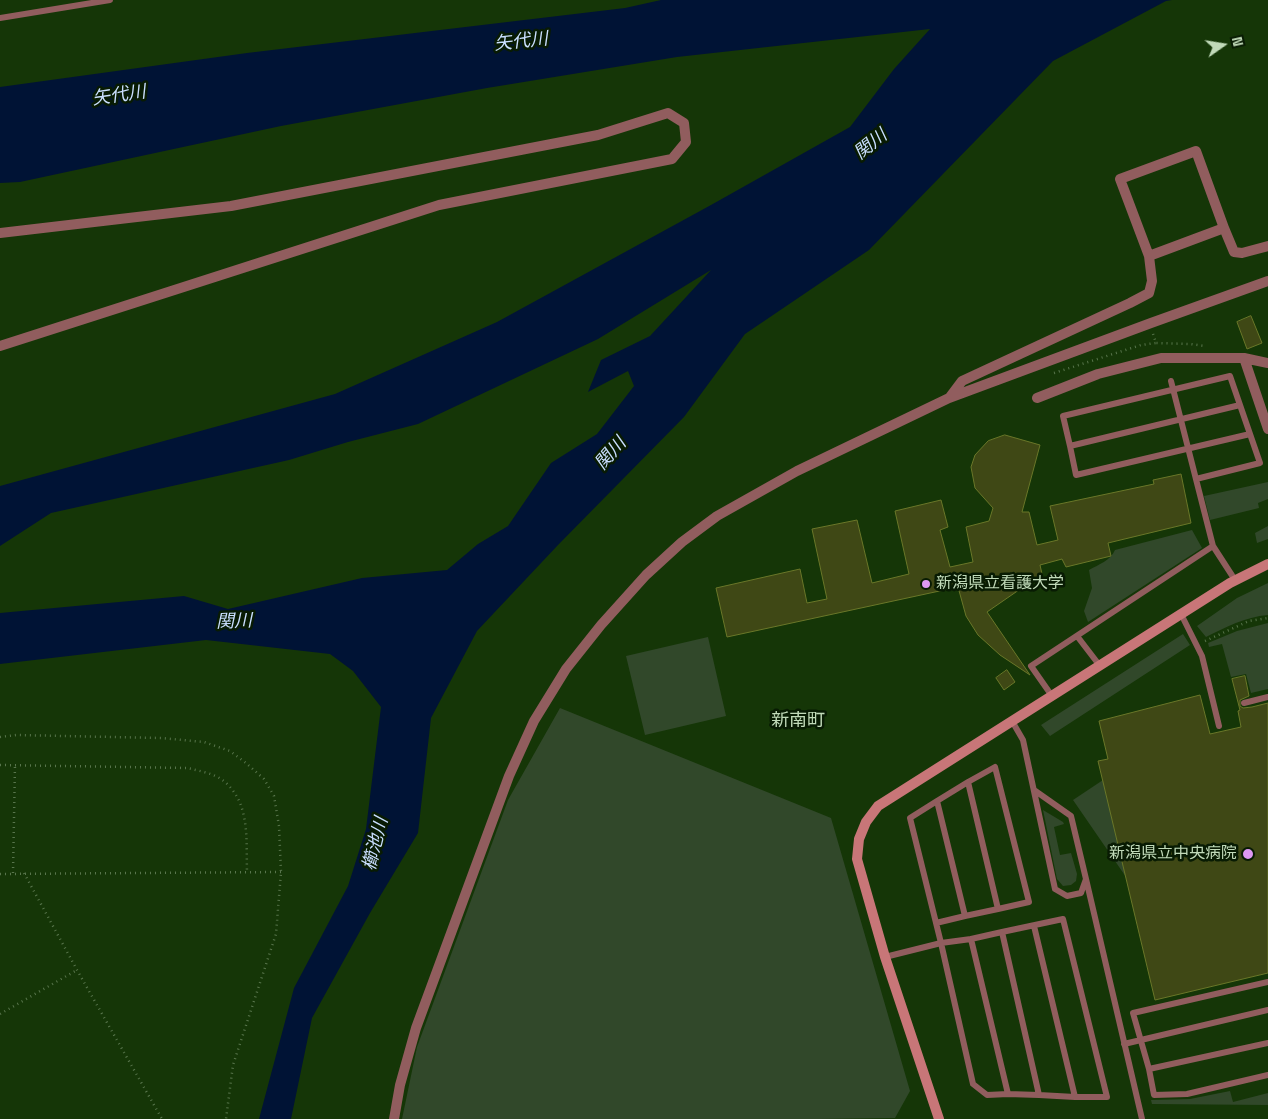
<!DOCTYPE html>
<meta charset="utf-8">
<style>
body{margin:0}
#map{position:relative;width:1268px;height:1119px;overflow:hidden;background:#153607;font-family:"Space Grotesk",sans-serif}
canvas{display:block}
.north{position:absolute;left:1198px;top:20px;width:50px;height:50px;-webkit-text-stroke:4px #081b03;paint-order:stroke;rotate:77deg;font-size:14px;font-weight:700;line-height:20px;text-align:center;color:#c1dab9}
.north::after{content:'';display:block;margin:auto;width:18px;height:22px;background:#c1dab9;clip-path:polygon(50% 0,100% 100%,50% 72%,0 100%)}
</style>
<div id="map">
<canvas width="1268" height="1119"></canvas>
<div class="north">N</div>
</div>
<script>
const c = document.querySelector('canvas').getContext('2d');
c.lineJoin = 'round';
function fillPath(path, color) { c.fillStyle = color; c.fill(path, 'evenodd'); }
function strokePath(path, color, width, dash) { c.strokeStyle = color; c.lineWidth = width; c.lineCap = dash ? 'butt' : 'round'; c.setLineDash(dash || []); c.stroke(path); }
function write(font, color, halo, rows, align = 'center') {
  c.font = font + ' "Space Grotesk","Noto Sans JP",sans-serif'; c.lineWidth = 5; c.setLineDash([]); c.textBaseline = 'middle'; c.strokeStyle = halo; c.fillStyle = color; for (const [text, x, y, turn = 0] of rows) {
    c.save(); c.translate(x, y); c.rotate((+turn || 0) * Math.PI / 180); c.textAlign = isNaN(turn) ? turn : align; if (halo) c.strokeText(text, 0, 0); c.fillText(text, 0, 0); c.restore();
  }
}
fillPath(new Path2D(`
 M1268,482v17l-10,4 1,5 -49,12 -6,-24z
 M1268,526v13l-11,4 -2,-10z
 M1192,530l10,18 -114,74 -4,-11 8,-23 -3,-18c9,-5 22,-10 26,-20z
 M1268,583v32c-23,2 -42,12 -62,22l-9,-11 40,-28z
 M1268,623v66l-17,4 -5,-19 -15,3 -9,-33 -13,3 -1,-4 29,-12z
 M1183,634l7,11 -140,91 -9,-11z
 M708,637l18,79 -81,19 -19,-79z
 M560,708l271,110 79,273 -15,27 -75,1h-418l15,-72 91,-247z
 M1103,780l23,97 -53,-77z
 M1043,810l20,12 1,2 -10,3 6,28 11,-2 6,21 -1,7 -5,4 -8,1 -6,-7z
 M1230,1091l3,11 35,-9v12l-116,-1 -1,-4 39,-1z`), '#31482a');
fillPath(new Path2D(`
 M661,0h511l-6,1 -113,60 -184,189 -124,84 -61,83 -126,128 -81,86 -46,87 -13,115 -48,80 -58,105 -21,101h-32l35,-131 54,-102 18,-57 15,-122 -28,-36 -23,-17 -124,-14 -206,24v-51l184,-17 44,13 134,-31 85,-8 31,-26 30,-18 43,-63 46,-29 37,-48 -6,-15 -40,21 13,-32 49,-24 61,-66 -113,69 -180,85 -70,18 -59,18 -238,53 -51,33v-60l335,-92 162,-72 214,-117 139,-78 44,-58 36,-40 -253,28 -190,31 -206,38 -261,56 -20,1v-96l247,-34 378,-45z`), '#001335');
const building = new Path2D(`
 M1251,316l11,27 -15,6 -10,-27z
 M1005,435l35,10 -18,67h7l8,33 21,-5 -8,-34 104,-22 -1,-4 28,-6 10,49 -83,20 3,13 -45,11 -4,-8 -22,6 2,9 -55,38 43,63 -30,-20 -22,-20 -12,-19 -8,-29 -231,50 -11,-49 84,-19 7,34 20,-4 -15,-70 45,-9 15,63 37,-9 -14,-63 46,-11 7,27 -8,3 10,37 23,-5 -7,-35 23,-6 4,-13 -18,-20 -4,-21 4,-12 13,-14z
 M1007,670l8,12 -11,8 -8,-12z
 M1245,676l4,20 -9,4v6l3,2 9,-1 16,-4v270l-113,27 -57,-239 10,-2 -9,-38 101,-26 10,39 31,-7 -3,-16 2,-1 -8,-31z`);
fillPath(building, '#3f4815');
strokePath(building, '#6a7729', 1);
strokePath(new Path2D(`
 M1153,334l3,9 34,1 15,2
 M1054,373l87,-28 15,-2
 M1205,641l44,-20 19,-3
 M0,737l16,-2 145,3 43,4 26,9 16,12 18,16 10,17 5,30 2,46 -5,62 -43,131 -7,54
 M0,765l188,3c11,3 24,5 33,11 30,21 25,61 26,93
 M13,873l2,-109
 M24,873l53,97 85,149
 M0,874l281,-2
 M0,1014l77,-44`), '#58754c', 2.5, [1, 4]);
strokePath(new Path2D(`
 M0,18l110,-18
 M1171,381l42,165
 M1240,405l-170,41 6,29 174,-41
 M1070,446l-7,-30 167,-40 30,87 -64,16
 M1181,614l21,42 17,70
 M1077,636l23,30
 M1052,696l-21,-30 182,-120 22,34
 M1244,703l24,-6
 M1012,721l11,19 32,149 12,7 14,-3 5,-14 -15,-63 -37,-26
 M968,782l27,-15 34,135 -31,7
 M937,801l31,-19 30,127 -33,7
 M1086,879l56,240
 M1034,926l41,171h32l-44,-178 -61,13 37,163 36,2
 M1002,932l-31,7 37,155 31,1
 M971,939l-30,4 32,141 14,11 21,-1
 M885,957l56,-14 -31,-125 27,-17 28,115 -29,7
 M1268,982l-135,31 16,56 119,-26
 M1124,1044l144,-34
 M1149,1069l5,26 33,-1 81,-19`), '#915d5e', 6);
strokePath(new Path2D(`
 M1224,228l10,24 8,1 26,-7
 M0,233l231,-27 367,-71 70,-22 16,10 2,19 -14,17 -233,46 -439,141
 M1244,358l24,71
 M950,397l12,-16 168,-78 19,-10 3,-12 -3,-25 -29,-77 76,-28 28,77 -75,28
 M1037,398l61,-24 63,-16h83l24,5
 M394,1119l6,-34 16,-57 93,-252 25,-55 32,-52 35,-44 45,-50 36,-33 35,-26 80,-45 152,-73 202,-75 117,-42`), '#915d5e', 10);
strokePath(new Path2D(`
 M939,1119l-54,-162 -28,-98 2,-20 7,-17 12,-16 352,-223 38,-19`), '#c87678', 10);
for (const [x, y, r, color] of [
 [926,584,5,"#de98f3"],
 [1248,854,6,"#de98f3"]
]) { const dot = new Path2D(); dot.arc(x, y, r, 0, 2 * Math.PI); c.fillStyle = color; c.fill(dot); strokePath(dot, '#081b03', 2); }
write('16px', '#c1dab9', '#081b03', [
 ["新潟県立看護大学",936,584],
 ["新潟県立中央病院",1237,854,"right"]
], 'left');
write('italic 18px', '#cadfff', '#081b03', [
 ["矢代川",521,42,-6],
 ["矢代川",119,96,-8],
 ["関川",871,145,-39],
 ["関川",611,454,-49],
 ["関川",234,622,-2],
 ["櫛池川",376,844,-76]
]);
write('18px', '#c1dab9', '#081b03', [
 ["新南町",798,721]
]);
</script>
